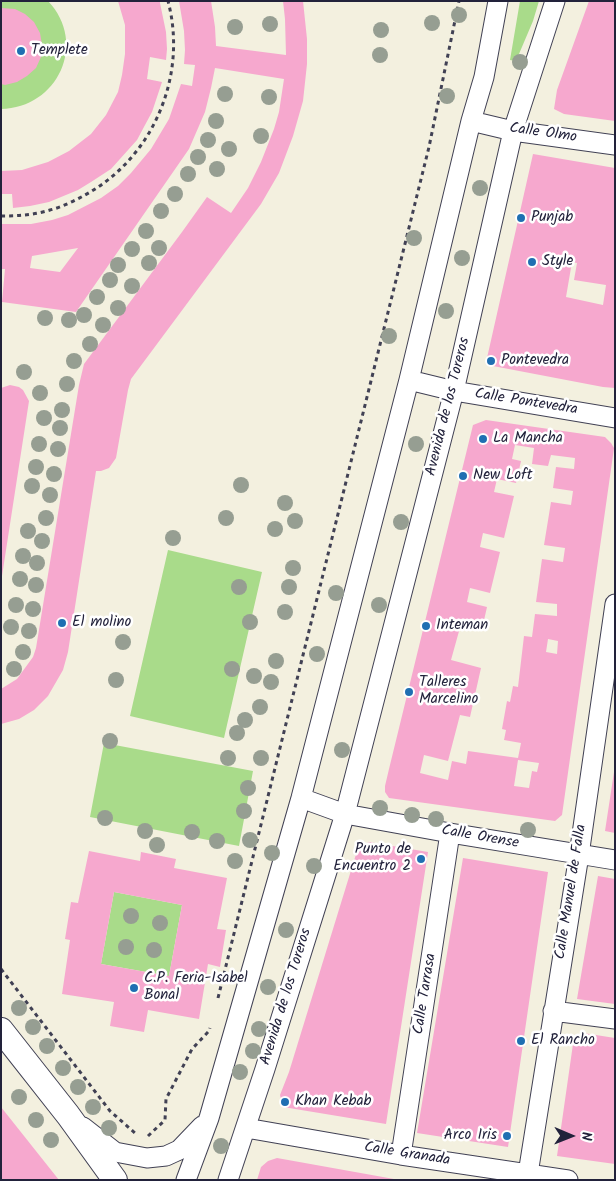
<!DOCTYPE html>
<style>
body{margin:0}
#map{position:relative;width:616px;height:1181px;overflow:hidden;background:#f3f0df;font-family:Kalam,sans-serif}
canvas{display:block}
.frame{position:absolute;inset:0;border:2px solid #22223b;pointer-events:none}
.north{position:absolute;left:546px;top:1111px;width:50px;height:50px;-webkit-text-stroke:4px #fff;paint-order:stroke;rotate:91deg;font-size:14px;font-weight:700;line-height:20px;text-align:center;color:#22223b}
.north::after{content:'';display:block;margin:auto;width:18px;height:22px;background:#22223b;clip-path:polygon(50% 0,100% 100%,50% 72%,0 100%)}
</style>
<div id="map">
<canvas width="616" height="1181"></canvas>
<div class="frame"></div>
<div class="north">N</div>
</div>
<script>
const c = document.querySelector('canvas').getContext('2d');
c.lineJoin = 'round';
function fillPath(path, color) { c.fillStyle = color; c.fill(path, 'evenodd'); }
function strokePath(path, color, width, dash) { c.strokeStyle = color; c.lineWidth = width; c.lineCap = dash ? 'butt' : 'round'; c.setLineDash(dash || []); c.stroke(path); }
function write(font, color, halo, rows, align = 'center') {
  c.font = font + ' Kalam,sans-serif'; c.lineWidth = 5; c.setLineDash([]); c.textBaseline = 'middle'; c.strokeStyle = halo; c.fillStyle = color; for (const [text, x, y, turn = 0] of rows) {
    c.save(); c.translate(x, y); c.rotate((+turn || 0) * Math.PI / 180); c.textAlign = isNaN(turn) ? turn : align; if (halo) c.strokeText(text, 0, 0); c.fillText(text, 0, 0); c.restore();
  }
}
fillPath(new Path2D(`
 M1,1h47c40,42 10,107 -47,108z
 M520,1h19l-6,20 -17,40 -6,-1z
 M168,550l94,22 -38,166 -94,-22z
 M104,743l149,28 -14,75 -149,-29z
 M114,892l68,13 -13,71 -68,-12z`), '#a9db8a');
fillPath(new Path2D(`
 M118,1h42v2l6,29 1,17 -1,11 -16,-3 -3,22 15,3 -10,30 -7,13 -8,15 -26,29 -20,13 -13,8 -29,12 -19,4 -17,2 -1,-14h-11v-23l21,-1 26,-8 21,-11 22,-17 15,-19 12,-23 4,-17 3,-21v-29z
 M179,1h32l4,26 1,19 70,9 -1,-36 -2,-18h20l4,38v25l-4,37 -10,35 -14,37 -18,31 -130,175 -3,11 -12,68 -7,10 -8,3h-5l-28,181 -5,18 -15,26 -14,14 -15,9 -18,5v-35l16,-10 16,-22 3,-9 43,-263 5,-21 98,-132 25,-35 24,16 17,-25 13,-26 13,-33 5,-17 5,-33 -69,-11 -4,20 -6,24 -16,37 -113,163 -74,-10 3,-33h-4v-45h30l21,-4 16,-5 33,-17 17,-12 13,-13 20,-24 18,-30 12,-35 11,2 3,-21 -11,-1 1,-14 -1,-19zM78,248l-18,24 -30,-4 2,-12z
 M589,1h26v120l-51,-7 -10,-5 3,-19z
 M1,8l14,1 10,5 9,8 6,11 2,12 -1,12 -5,11 -9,8 -10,6 -12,3 -4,-1z
 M533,154l82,14v220l-12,-1 -110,-21 -6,-8zM572,262l5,1 -3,17 32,5 -3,20 -37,-8z
 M10,385l9,2 4,3 6,11 -27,175h-1v-188z
 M486,420l119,17 6,6 3,5 -52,367 -7,6 -166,-23 -4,-6v-6l4,-17 84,-344zM515,445l19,3 -2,16 16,2 3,-11 24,3 -1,11 -18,-2 -3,21 20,3 -2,14 -20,-3 -7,43 21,3 -2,14 -21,-3 -6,43 21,2v12l-22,-2 -3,23 -8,-1 -6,51 -5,-1 -3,16 -3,-1 -5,28 4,1 -2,10 17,3 -3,15 -50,-7 -2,13 -14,-3 -4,19 -28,-7 4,-18 24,6 12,-46 10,2 11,-49 -30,-8 10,-36 21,5 5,-22 -20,-5 3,-14 20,5 10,-41 -20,-5 3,-14 21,5 10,-42 -20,-4 3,-13 19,4 5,-22 -9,-2zM548,639l10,2 -1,13 -11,-2zM518,760l21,3 -2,9 -5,-1 -3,17 -15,-2z
 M614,772h1v61l-10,-2z
 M369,842l59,10 -42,272 -103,-17 -3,-12 9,-23 68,-221z
 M89,851l51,10 1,-9 35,7 -2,9 53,10 -10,51 9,1 -6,37 -12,-3 -9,55 -51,-9 -4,22 -34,-6 4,-24 -52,-8 8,-54 -5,-1 6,-37 7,1zM114,892l68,13 -13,71 -68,-12z
 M463,858l85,14 -40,275 -91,-14z
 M598,876l17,3v125l-38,-5z
 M583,1033l32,5v126l-58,-8 17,-119z
 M1,1107l58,73h-58z
 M277,1158l117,21v1h-137l4,-13 7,-6z`), '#f6a8ce');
const minor = new Path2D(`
 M471,121l42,10 102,14
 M409,380l45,11 161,27
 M301,798l44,16 105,19 165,27
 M553,1011l62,8
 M83,1127l32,25 32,6 19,-2 13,-6 23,-24
 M246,1128l155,27 167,25
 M401,1155l49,-322
 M186,1180l23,-62 92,-320 108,-418 62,-259 13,-44 14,-76
 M228,1180l37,-111 80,-255 109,-423 59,-260 42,-130
 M527,1180l52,-325 36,-251`);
const tertiary = new Path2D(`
 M1,1030l67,85 47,65`);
strokePath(minor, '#414154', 21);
strokePath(tertiary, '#414154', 26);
strokePath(new Path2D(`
 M1,216c17,0 33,-1 49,-6 12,-3 24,-9 35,-15 68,-37 103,-119 83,-194
 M1,969l109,142 25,22
 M218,998l211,-851 30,-146
 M148,1136l17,-16 1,-21 26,-50 17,-18 1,-3`), '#414154', 3, [4, 4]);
strokePath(minor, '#fff', 19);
strokePath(tertiary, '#fff', 24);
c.fillStyle = '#969e92';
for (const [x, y] of [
 [459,15],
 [432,23],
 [270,24],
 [235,27],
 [381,30],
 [380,55],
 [520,62],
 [225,94],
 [447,96],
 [269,97],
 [216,121],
 [261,136],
 [208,140],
 [229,149],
 [198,157],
 [217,169],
 [188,174],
 [480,188],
 [175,194],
 [161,211],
 [146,231],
 [414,238],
 [159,248],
 [132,249],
 [462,258],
 [149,263],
 [118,265],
 [110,280],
 [132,286],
 [97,297],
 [118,308],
 [446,311],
 [84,315],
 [45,318],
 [69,320],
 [103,325],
 [389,336],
 [90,344],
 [74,361],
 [24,372],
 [67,384],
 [40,393],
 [62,410],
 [44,418],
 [60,428],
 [39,444],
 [416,444],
 [58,449],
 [36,467],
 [54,474],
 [241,485],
 [32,486],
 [50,495],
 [285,503],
 [46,518],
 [226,518],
 [295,521],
 [401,522],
 [275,529],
 [28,531],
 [173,538],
 [42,541],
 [23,556],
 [37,563],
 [293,568],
 [20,579],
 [36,585],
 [239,587],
 [289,587],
 [336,593],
 [16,605],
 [379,605],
 [33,609],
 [285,612],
 [250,622],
 [11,627],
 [29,631],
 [123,642],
 [23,652],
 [317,654],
 [276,661],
 [14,669],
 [232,669],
 [254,676],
 [116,680],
 [271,682],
 [260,707],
 [245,720],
 [237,733],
 [110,741],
 [342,750],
 [228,758],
 [261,758],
 [248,788],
 [380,808],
 [244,811],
 [412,815],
 [105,818],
 [436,819],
 [528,830],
 [145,831],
 [192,832],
 [250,840],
 [217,841],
 [157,845],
 [272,853],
 [235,861],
 [314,866],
 [131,916],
 [160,923],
 [286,930],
 [126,947],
 [154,950],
 [268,987],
 [19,1008],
 [33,1027],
 [259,1029],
 [47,1046],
 [253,1051],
 [63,1068],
 [240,1072],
 [78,1087],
 [19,1097],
 [93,1107],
 [36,1120],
 [109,1128],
 [51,1140],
 [221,1146]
]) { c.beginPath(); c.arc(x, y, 8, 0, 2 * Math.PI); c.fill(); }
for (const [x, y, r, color] of [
 [21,51,5,"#1f6fb2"],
 [521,218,5,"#1f6fb2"],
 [532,262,5,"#1f6fb2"],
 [491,361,5,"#1f6fb2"],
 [483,439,5,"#1f6fb2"],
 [463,476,5,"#1f6fb2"],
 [62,623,5,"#1f6fb2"],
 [426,626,5,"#1f6fb2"],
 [409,692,5,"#1f6fb2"],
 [421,859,5,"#1f6fb2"],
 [134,988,5,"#1f6fb2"],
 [521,1041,5,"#1f6fb2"],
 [285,1102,5,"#1f6fb2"],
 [507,1136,5,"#1f6fb2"]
]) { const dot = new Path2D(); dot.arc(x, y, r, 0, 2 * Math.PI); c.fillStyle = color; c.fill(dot); strokePath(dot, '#fff', 2); }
write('15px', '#22223b', '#fff', [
 ["Templete",31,51],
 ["Punjab",531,218],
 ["Style",542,262],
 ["Pontevedra",501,361],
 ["La Mancha",493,439],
 ["New Loft",473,476],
 ["El molino",72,623],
 ["Inteman",436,626],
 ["Talleres",419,683],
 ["Marcelino",419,700],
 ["Punto de",411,850,"right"],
 ["Encuentro 2",411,867,"right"],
 ["C.P. Feria-Isabel",144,979],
 ["Bonal",144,996],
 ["El Rancho",531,1041],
 ["Khan Kebab",295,1102],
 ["Arco Iris",497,1136,"right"]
], 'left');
write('15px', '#22223b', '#fff', [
 ["Calle Olmo",543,134,8],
 ["Calle Pontevedra",526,403,9],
 ["Avenida de los Toreros",449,407,-76],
 ["Calle Orense",480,838,10],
 ["Calle Manuel de Falla",572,892,-81],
 ["Calle Tarrasa",426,994,-81],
 ["Avenida de los Toreros",287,997,-73],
 ["Calle Granada",407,1155,9]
]);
</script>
